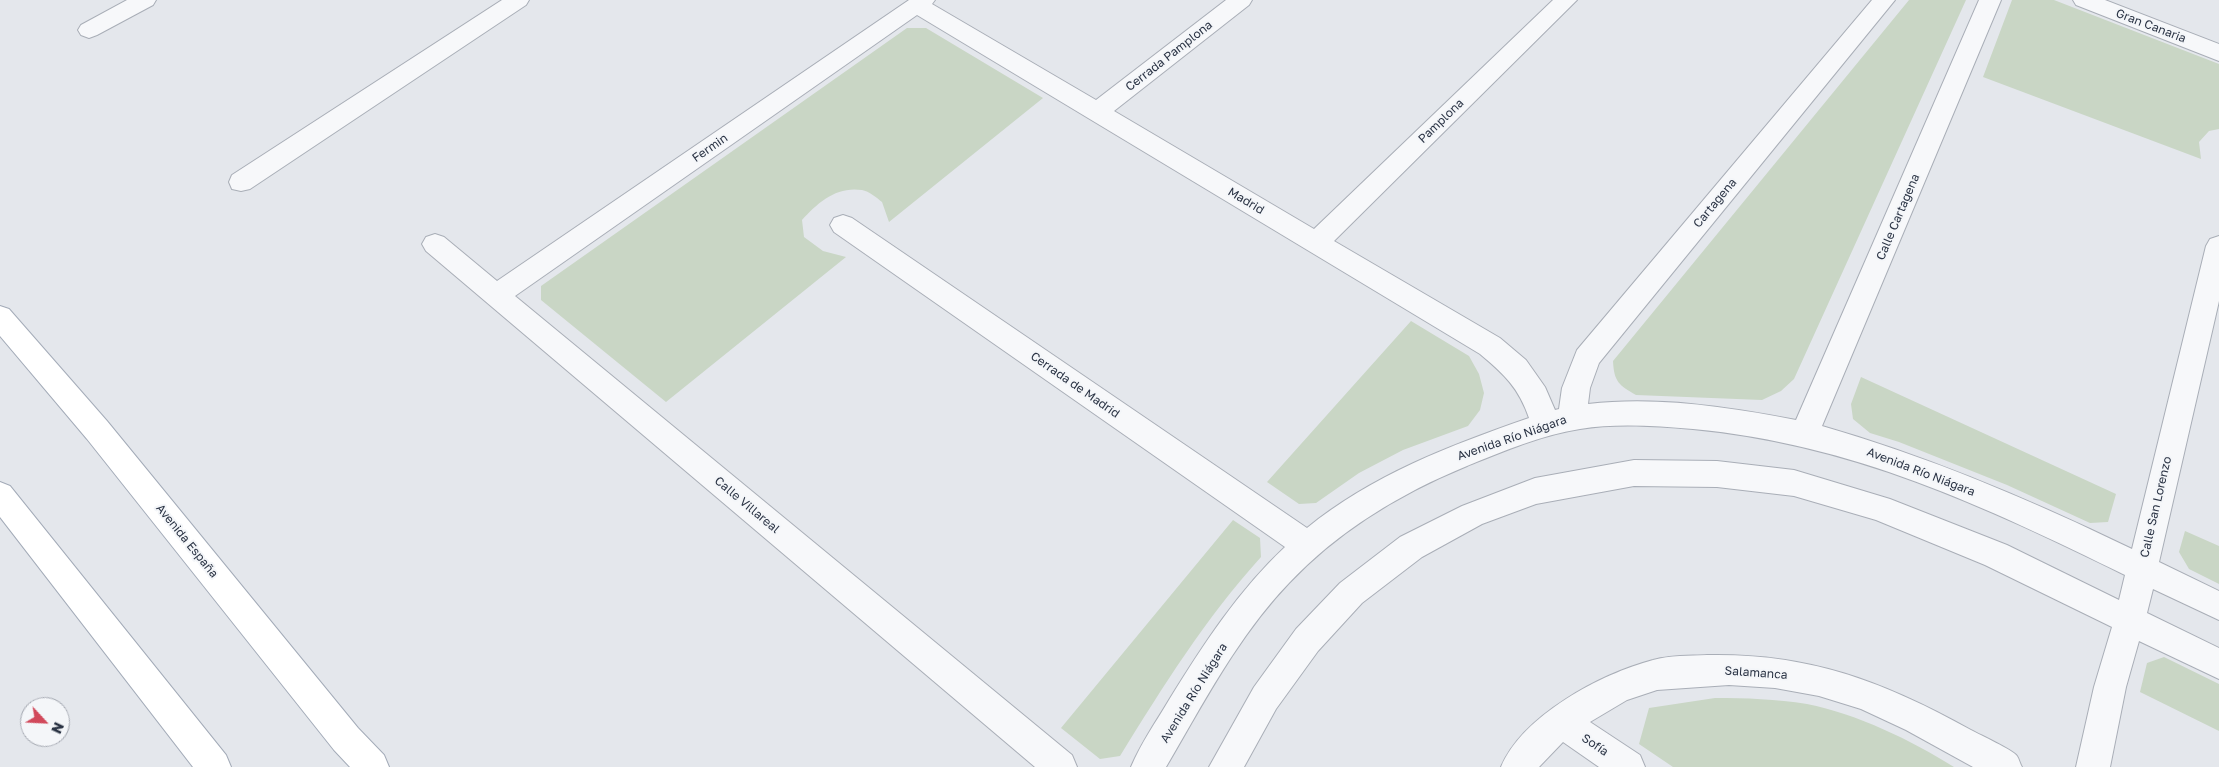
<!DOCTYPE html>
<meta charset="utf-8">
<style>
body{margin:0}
#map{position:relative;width:2219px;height:767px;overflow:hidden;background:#e4e7ec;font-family:"Golos Text",sans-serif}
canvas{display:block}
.north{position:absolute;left:20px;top:697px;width:50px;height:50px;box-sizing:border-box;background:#f4f6f9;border:1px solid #a4a8b1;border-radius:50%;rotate:115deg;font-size:14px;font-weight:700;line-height:20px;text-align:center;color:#2b3445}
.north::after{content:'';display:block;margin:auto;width:18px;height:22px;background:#d1495b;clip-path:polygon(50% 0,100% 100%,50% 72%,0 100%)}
</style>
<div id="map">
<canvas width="2219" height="767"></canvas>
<div class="north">N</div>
</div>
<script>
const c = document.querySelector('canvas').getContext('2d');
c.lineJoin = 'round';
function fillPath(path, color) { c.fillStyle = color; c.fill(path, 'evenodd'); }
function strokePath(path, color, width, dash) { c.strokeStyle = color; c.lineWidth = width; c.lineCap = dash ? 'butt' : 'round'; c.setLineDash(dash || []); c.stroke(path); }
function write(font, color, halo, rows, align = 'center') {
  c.font = font + ' "Golos Text",sans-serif'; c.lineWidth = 4; c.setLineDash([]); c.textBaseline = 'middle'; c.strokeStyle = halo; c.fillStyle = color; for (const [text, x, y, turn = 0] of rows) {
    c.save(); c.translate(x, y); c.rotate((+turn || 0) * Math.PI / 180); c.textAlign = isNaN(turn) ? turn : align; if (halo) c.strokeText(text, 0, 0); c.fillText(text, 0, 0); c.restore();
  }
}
fillPath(new Path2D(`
 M1909,0h57l-172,379 -13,12 -19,9 -126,-5c-17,-10 -22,-13 -23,-34z
 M2012,0h42l165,64v65l-10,2 -10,11 2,17 -218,-82z
 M907,28h19l117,70 -154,124 -7,-20c-5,-4 -13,-11 -20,-12 -25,-4 -44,12 -60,30l2,17 19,14 23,6 -180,145 -125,-102v-14z
 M1411,321l58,35 10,18 5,19 -4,17 -12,16 -65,24 -44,23 -43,30 -17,1 -32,-22z
 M1861,377l255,117 -8,28 -18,1 -83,-38 -108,-43 -29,-9 -17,-14 -2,-15z
 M1233,520l27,18 1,19c-56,62 -97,128 -141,199l-20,3 -39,-31z
 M2185,531l34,15v38l-30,-15 -10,-17z
 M2164,657l55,27v47l-79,-39 7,-29z
 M1715,698c31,0 61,1 92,6 50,10 104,36 147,63h-281l-34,-23 10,-36z`), '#c9d6c5');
const minor = new Path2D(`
 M127,0h29l-3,5 -56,30 -8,3 -8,-3 -3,-5 3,-5z
 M502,0h27l-3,5 -276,184 -9,2 -9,-2 -3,-7 3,-7z
 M909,0h26l-3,4 164,96 130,-100h26l-3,5 -135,106 200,118 239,-229h24l-243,241 166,97 26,22 19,27 10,23 4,-1 3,-21 15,-38 295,-350h23l-296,363 -9,25 -2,16c69,-8 141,3 208,16l183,-420h22l-179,426c108,31 209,74 310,123l74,-303 4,-7 9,-3v65l-60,261 60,29v29l-66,-31 -6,24 72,35v31l-80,-38 -13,46 -16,80h-34l18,-80 18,-60 -127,-62 -109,-45 -82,-24 -77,-9 -83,-1 -98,18 -54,20 -60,33 -60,46 -44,48 -42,58 -32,58h-35l45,-80 42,-58 44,-46 60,-46 62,-31 73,-28 99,-18 83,1 77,9 96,29 117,46 112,55 6,-25c-141,-69 -272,-131 -432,-146 -37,-3 -76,-6 -113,0 -39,6 -76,22 -113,37 -66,27 -129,65 -178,117 -51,53 -86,121 -123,184h-35c10,-24 25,-45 38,-67 34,-55 69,-109 116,-153l-451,-315 -4,-7 4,-7 9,-3 9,3 455,310c65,-53 144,-83 222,-110 -10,-30 -25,-44 -49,-64l-563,-339 -402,281 557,459 5,12h-42l-609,-516 -4,-7 4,-7 9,-3 9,3 53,44z
 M2073,0h32l114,44v17l-143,-56z
 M1707,655c102,-2 176,26 264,75 9,5 42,20 46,26 2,3 3,8 5,11h-49l-67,-37 -45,-21 -42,-13 -44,-8 -46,-3 -72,5 -30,10 -37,22 50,33 5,12h-46l-36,-25 -24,25h-38c22,-52 100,-93 152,-107 17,-5 36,-4 54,-5z`);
const major = new Path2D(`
 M0,306l9,3 98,112 251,307 26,27 5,12h-39l-16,-17 -247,-311 -87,-103z
 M0,482l10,4 216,269 5,12h-38l-193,-250z`);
strokePath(minor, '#a9aeb7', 2);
strokePath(major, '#a3abb8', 2);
fillPath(minor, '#f7f8fa');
fillPath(major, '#fff');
write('12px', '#2b3445', '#f4f6f9', [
 ["Gran Canaria",2151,26,21],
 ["Cerrada Pamplona",1169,56,-38],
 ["Pamplona",1441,121,-44],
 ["Fermin",710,148,-35],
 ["Madrid",1246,201,31],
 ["Cartagena",1715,203,-50],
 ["Calle Cartagena",1898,217,-67],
 ["Cerrada de Madrid",1075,385,35],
 ["Avenida Río Niágara",1512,438,-19],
 ["Avenida Río Niágara",1921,472,21],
 ["Calle Villareal",747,505,40],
 ["Calle San Lorenzo",2156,507,-77],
 ["Avenida España",187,541,51],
 ["Salamanca",1756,673,4],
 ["Avenida Río Niágara",1194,693,-58],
 ["Sofía",1595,745,34]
]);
</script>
